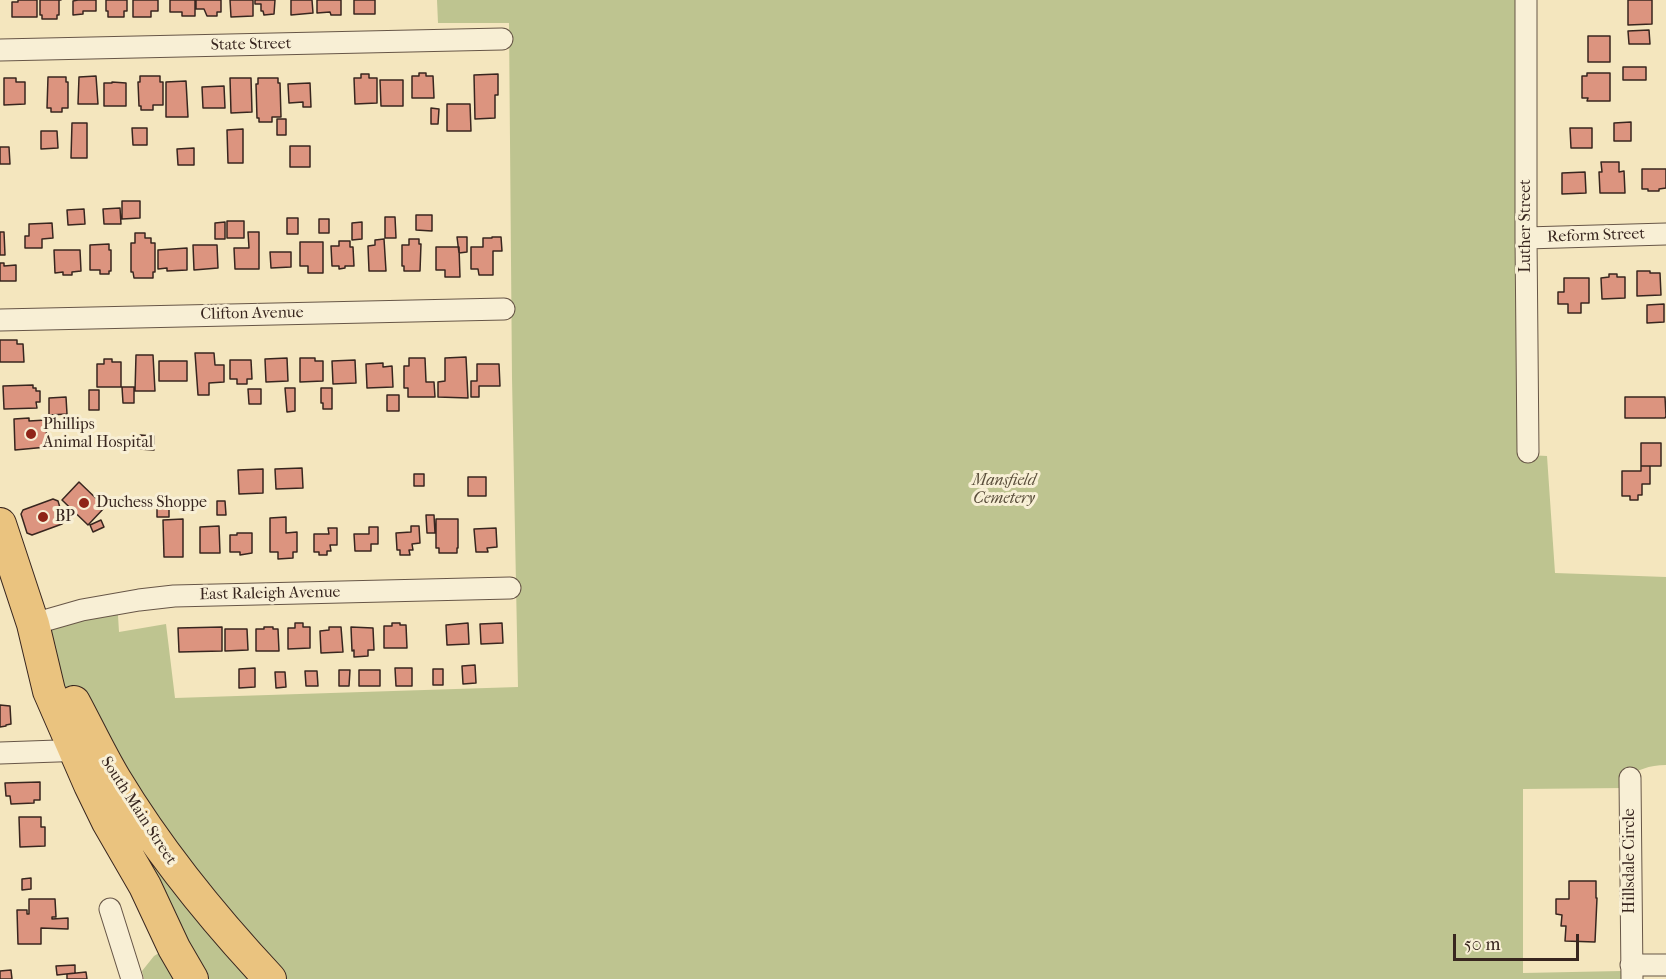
<!DOCTYPE html>
<style>
body{margin:0}
#map{position:relative;width:1666px;height:979px;overflow:hidden;background:#f4e6be;font-family:"IM FELL French Canon",serif}
canvas{display:block}
.scale{position:absolute;left:1453px;top:934px;width:126px;height:27px;box-sizing:border-box;border:3px solid #38261f;border-top:0;padding-left:8px;font-size:18px;line-height:21px;white-space:nowrap;color:#38261f;-webkit-text-stroke:4px #f8efd5;paint-order:stroke}
</style>
<div id="map">
<canvas width="1666" height="979"></canvas>
<div class="scale">50 m</div>
</div>
<script>
const c = document.querySelector('canvas').getContext('2d');
c.lineJoin = 'round';
function fillPath(path, color) { c.fillStyle = color; c.fill(path, 'evenodd'); }
function strokePath(path, color, width, dash) { c.strokeStyle = color; c.lineWidth = width; c.lineCap = dash ? 'butt' : 'round'; c.setLineDash(dash || []); c.stroke(path); }
function write(font, color, halo, rows, align = 'center') {
  c.font = font + ' "IM FELL French Canon",serif'; c.lineWidth = 6; c.setLineDash([]); c.textBaseline = 'middle'; c.strokeStyle = halo; c.fillStyle = color; for (const [text, x, y, turn = 0] of rows) {
    c.save(); c.translate(x, y); c.rotate((+turn || 0) * Math.PI / 180); c.textAlign = isNaN(turn) ? turn : align; if (halo) c.strokeText(text, 0, 0); c.fillText(text, 0, 0); c.restore();
  }
}
fillPath(new Path2D(`
 M437,0h1087l4,455 19,1 8,117 111,4v188c-17,0 -29,5 -42,14v9l-101,1v184l98,-2v8h-1477l-2,-8 12,-15 10,-6 -147,-337 100,-14 2,33 47,-8 9,74 343,-11 -6,-309 -3,-355h-71z`), '#bec490');
const building = new Path2D(`
 M18,0h19v17h-25v-15h6z
 M40,0h21h-2v15h-2v4h-15v-4h-2z
 M78,0h18v11h-13v3l-10,1v-14z
 M106,0h21v11h-3v6h-16v-6h-2z
 M133,0h25v11h-7v6h-18z
 M170,0h25v16h-13v-4h-12z
 M196,0h25v12h-4v4h-10l-3,-7h-8z
 M230,0h23v16l-22,1z
 M255,0h20l-1,14 -10,1 -1,-4h-2v-7h-6z
 M291,0h21l1,13 -22,2z
 M317,0h24v15h-10l-1,-3 -13,1z
 M354,0h21v14h-21z
 M1628,0h24v24l-24,1z
 M1649,30l1,14h-21l-1,-13z
 M1588,36h22v26h-22z
 M1623,67h23v13h-23z
 M419,73h7v3h7l1,22h-22v-22h7z
 M1587,73h23v28h-23l1,-3h-6v-22h5z
 M361,74h8v4h8v25l-22,1 -1,-26h7z
 M498,74v21h-3v23l-20,1 -1,-44z
 M96,76l2,28h-20l1,-27z
 M140,76h20v6h3v23h-10v5h-12v-4h-2l-1,-24h2z
 M48,77h18v5h2v26h-6v4h-11v-4h-4z
 M4,78h12v4h9v22l-21,1z
 M230,78h21l1,34 -21,1z
 M258,78h20v5h2l1,34h-9v5h-13v-4h-2l-1,-34h2z
 M380,80h23v26h-22z
 M186,81l2,36h-22v-35z
 M112,82l14,1v23h-22v-23h8z
 M310,83l1,24h-8v-5l-14,1 -1,-19z
 M224,86l1,22h-22l-1,-21z
 M447,104h23l1,27h-24z
 M431,108l8,1 -1,15h-7z
 M277,119h9v16h-9z
 M1631,122v19h-17v-18z
 M72,123h15v35h-16z
 M132,128h15v17h-14z
 M1570,128h22v20h-21z
 M243,129v34h-15l-1,-33z
 M41,131h16l1,17 -17,1z
 M290,146h20v21h-20z
 M0,147h9l1,17h-10z
 M194,148v17h-16l-1,-16z
 M1601,162h18v10l5,-1 1,22h-25l-1,-21h3z
 M1642,169h24v19l-7,1v2h-11v-2h-6z
 M1585,172l1,21 -24,1v-21z
 M122,201h18v17l-18,1z
 M120,208l1,16h-17l-1,-15z
 M84,209l1,15 -17,1 -1,-15z
 M416,215h16v16l-16,-1z
 M385,217h10l1,21h-11z
 M287,218h11v16h-11z
 M319,219h10v14h-10z
 M227,221h17v17h-17z
 M225,222v17h-10v-16z
 M362,222v17l-10,1v-17z
 M52,223l1,15 -11,1v9h-17v-12h4v-12z
 M0,232h4l1,23h-5z
 M248,232h11v37h-24l-1,-21h15z
 M135,233h10v5h6v5h4v29h-2v6h-19l-1,-6h-2v-29h4z
 M457,237h10v15l-8,1z
 M492,237h9l1,14h-9v24h-14l-1,-6h-7v-22h12v-9h9z
 M384,239l2,32h-17l-1,-25 7,-1v-5z
 M409,239h10v5h2l-1,27h-16v-5h-2v-21h7z
 M339,241h11v6h3l1,19h-9v2l-6,1v-3h-7l-1,-20h8z
 M300,242h23v31h-15v-7h-8z
 M109,244v6h2v21h-2v3h-9v-4h-10v-25z
 M193,245h24l1,23 -24,2z
 M436,247h23l1,30h-15v-7h-9z
 M187,248v22l-20,1v-3l-9,1v-19z
 M54,250h26l1,21 -9,1v3h-9v-3l-8,1z
 M270,252h21v15l-20,1z
 M0,263h4v3l12,-1v16h-16z
 M1637,271h13v2h10l1,22 -24,1z
 M1609,274h8v3h8v21l-23,1 -1,-21 8,-1z
 M1564,278h25v25h-8v10h-13v-9h-10v-12h6z
 M1664,304v18l-17,1v-18z
 M0,340h17v4h6l1,18h-24z
 M195,353h19l1,12h9v17l-15,1v12h-11z
 M136,355h17l2,36h-20z
 M466,357l2,41 -30,-1v-15l7,-1v-23z
 M287,358l1,23 -22,1 -1,-23z
 M300,358h15v3h8v20l-23,1z
 M409,358h16l1,24h8l1,15h-27v-9h-4v-22h5z
 M104,359h8v3h9v25h-24v-23h7z
 M230,360h21l1,19h-5v5h-10v-5h-7z
 M355,360l1,23 -23,1 -1,-23z
 M159,361h28v20h-28z
 M383,363v4l9,-1 1,21 -26,1 -1,-24z
 M477,364h22l1,22h-21v11h-8v-16h6z
 M33,385v3h3v3h4v11h-4l1,6 -33,1 -1,-23z
 M122,387h12v16h-11z
 M285,388h10v23l-8,1z
 M321,388h11v21h-9v-6h-2z
 M248,389h13v15h-12z
 M89,390h10v20h-10z
 M387,395h12v16h-12z
 M66,397l1,17 -18,1v-17z
 M1625,397h40l1,19 -1,2h-40z
 M29,418v3l17,-1 1,27 -32,3 -1,-31z
 M140,435l14,1v14l-15,-1z
 M1641,443h20v23h-20z
 M1641,466h9v18h-8v11h-4v5h-8v-4h-8v-25h19z
 M302,468l1,20 -27,1 -1,-20z
 M263,469v24l-24,1 -1,-24z
 M414,474h10v12h-10z
 M468,477h18v19h-18z
 M79,482l26,25 -17,18 -26,-25z
 M53,499l5,2 6,20 -2,3 -30,11 -5,-2 -6,-19 2,-4z
 M217,501h8l1,14h-9z
 M157,504h12v13h-12z
 M426,515h8l1,18h-8z
 M286,517v16l11,-1v20h-4v6l-15,1v-7h-8v-34z
 M183,519v38h-19l-1,-37z
 M436,519h22v29h-1v5h-18v-5h-3z
 M101,520l3,7 -11,5 -3,-7z
 M219,526l1,27h-20v-26z
 M411,526h8l1,17 -8,1 1,6h-4l1,5h-10v-5h-3l-1,-17 15,-1z
 M369,527h9v17h-7v7h-16l-1,-17h15z
 M328,528h9v17h-7l1,6h-4v4h-8v-3h-5v-18h15z
 M496,528l1,19 -10,1 1,4h-12l-2,-23z
 M237,533h15v20l-12,2v-3h-10v-17h7z
 M295,623h8v4h7v21l-22,1v-21h7z
 M392,623h8v2h6l1,23h-23v-22h8z
 M468,623l1,21 -22,1 -1,-20z
 M502,623l1,20 -22,1 -1,-20z
 M222,627v24l-43,1 -1,-24z
 M264,627h9v2h5l1,22h-23v-22h8z
 M329,627h12l2,25 -22,1 -1,-22 9,-1z
 M351,627l22,1 1,22h-6v6l-14,1v-7l-2,1z
 M225,629h22l1,21 -23,1z
 M475,665l1,18 -13,1 -1,-18z
 M255,668v19l-16,1v-19z
 M395,668h17v18h-16z
 M433,669h10v16h-10z
 M339,670h11l-1,16h-10z
 M359,670h21v16h-21z
 M305,671h12l1,15h-12z
 M275,672h10l1,15 -10,1z
 M0,705l10,1 1,18 -5,1v1l-6,1z
 M40,782v18h-6v3l-23,1 -1,-8h-4l-1,-13z
 M19,817h22v10h4v19l-25,1z
 M31,878v11l-9,1v-11z
 M1569,881h27v17h1l-2,44 -30,-1 1,-15h-5l1,-11 -6,-1v-15h13z
 M29,899h26l1,18h-4v2l16,-1v11l-27,-1v16h-23l-1,-34h10v4h2z
 M75,965v8l-18,2 -1,-9z
 M11,970l1,9h-12v-8z
 M86,972l1,7h-20v-5z`);
fillPath(building, '#dc947f');
strokePath(building, '#38261f', 1.5);
const minor = new Path2D(`
 M1526,0v238l2,214
 M0,50l502,-11
 M1526,238l140,-4
 M0,320l504,-11
 M33,624l49,-14 57,-10 35,-4 336,-8
 M0,753l86,-3
 M1630,778l2,201
 M110,909l22,70
 M1631,965h35`);
const highway = new Path2D(`
 M0,524l33,100 16,67 41,94 18,37 37,64 29,62 18,31
 M74,702c14,26 26,52 41,77 44,73 97,138 155,200`);
strokePath(minor, '#675647', 23);
strokePath(highway, '#38261f', 34);
strokePath(minor, '#f8efd5', 21);
strokePath(highway, '#eac37f', 32);
for (const [x, y, r, color] of [
 [31,434,6,"#8f2418"],
 [84,503,6,"#8f2418"],
 [43,517,6,"#8f2418"]
]) { const dot = new Path2D(); dot.arc(x, y, r, 0, 2 * Math.PI); c.fillStyle = color; c.fill(dot); strokePath(dot, '#f8efd5', 2); }
write('16px', '#38261f', '#f8efd5', [
 ["State Street",251,45,-1],
 ["Luther Street",1526,226,-90],
 ["Reform Street",1596,236,-2],
 ["Clifton Avenue",252,314,-1],
 ["East Raleigh Avenue",270,594,-1],
 ["South Main Street",138,811,57],
 ["Hillsdale Circle",1630,861,-90]
]);
write('16px', '#38261f', '#f8efd5', [
 ["Phillips",43,425],
 ["Animal Hospital",43,443],
 ["Duchess Shoppe",96,503],
 ["BP",55,517]
], 'left');
write('italic 16px', '#5a4e3b', '#f8efd5', [
 ["Mansfield",1004,481],
 ["Cemetery",1004,499]
]);
</script>
